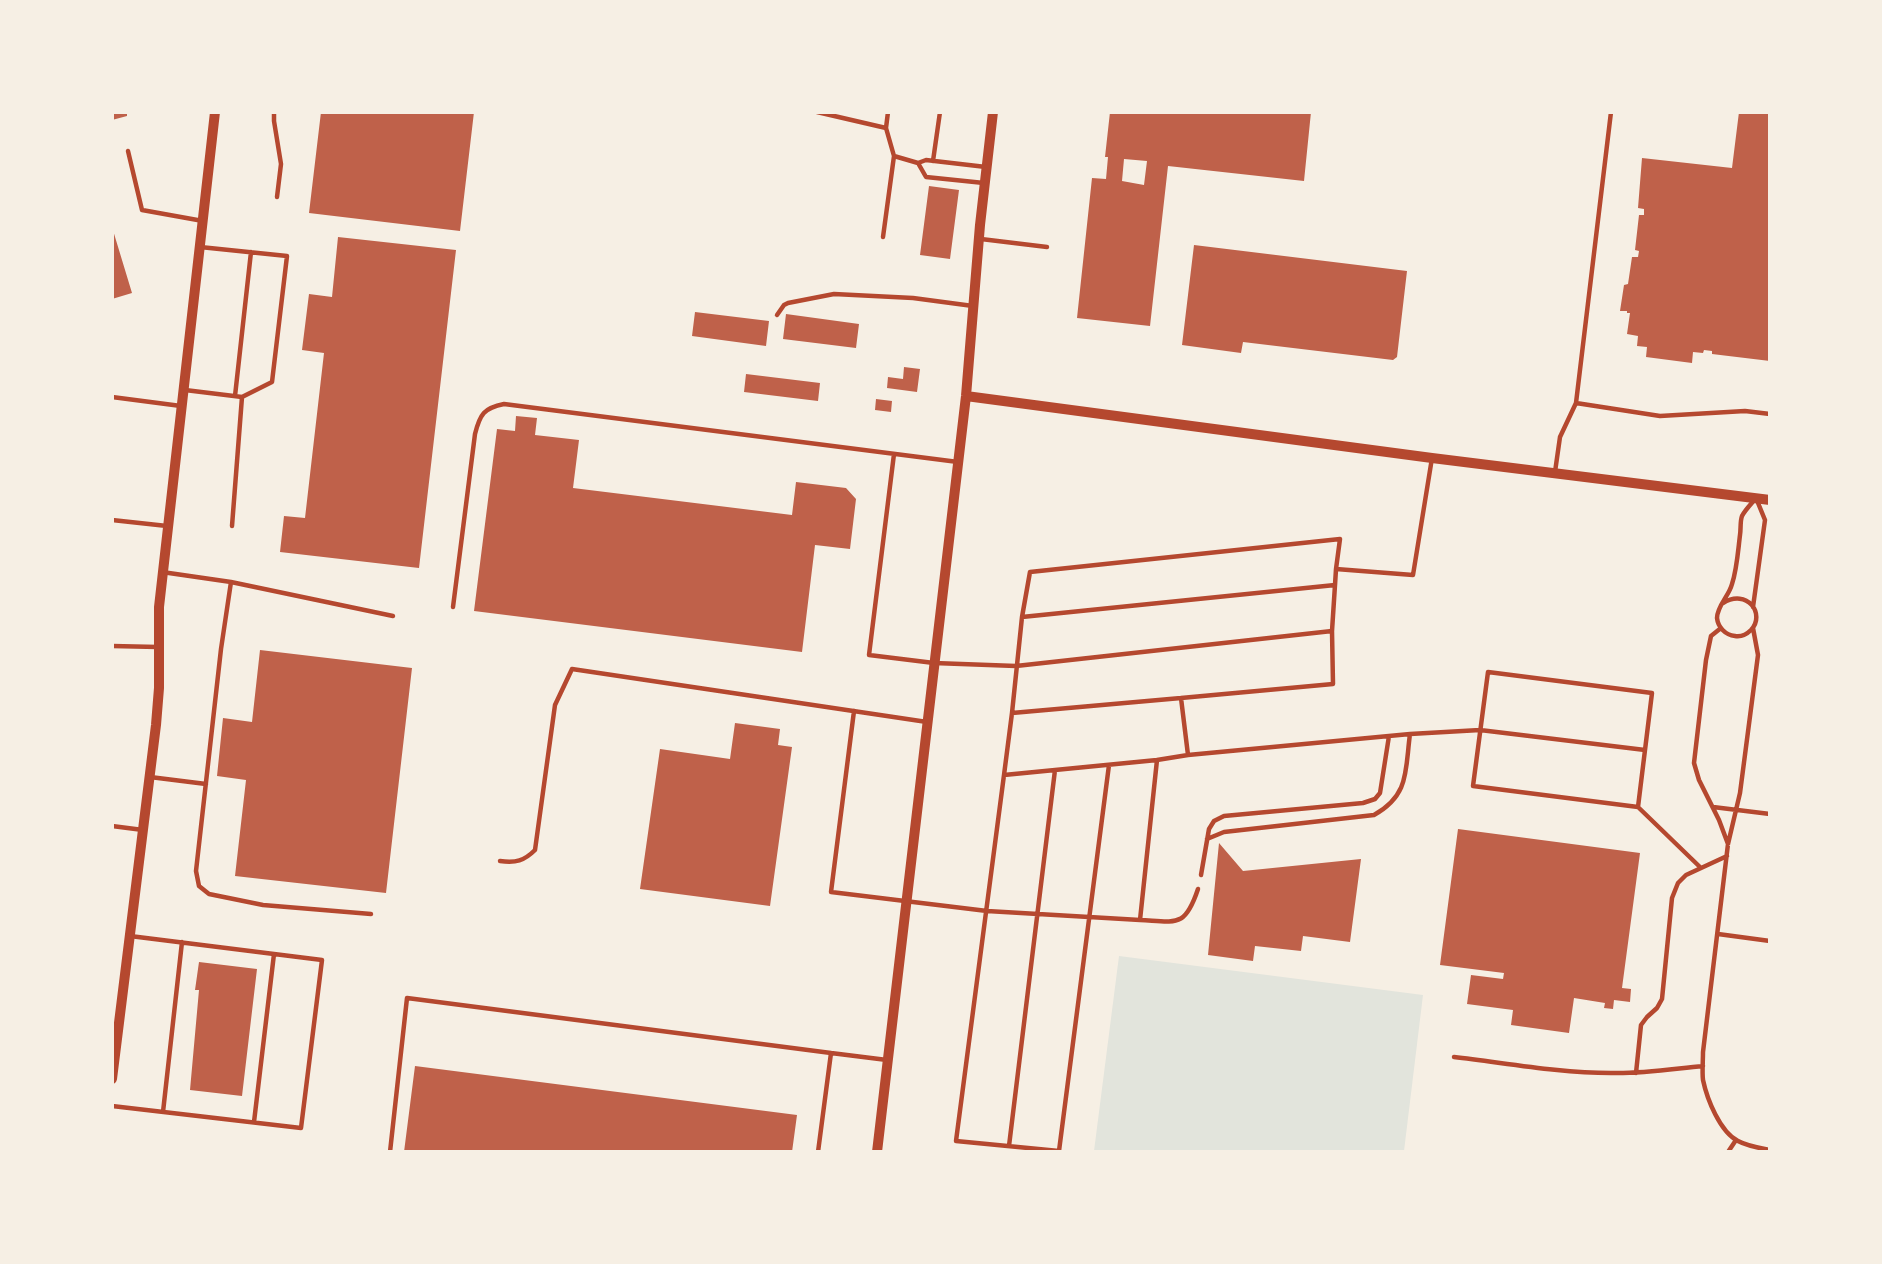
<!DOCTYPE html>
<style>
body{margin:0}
#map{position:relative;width:1882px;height:1264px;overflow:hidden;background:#f6efe4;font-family:Figtree,sans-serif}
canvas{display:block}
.frame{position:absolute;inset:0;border:114px solid #f6efe4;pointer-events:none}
</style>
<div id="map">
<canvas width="1882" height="1264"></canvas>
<div class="frame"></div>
</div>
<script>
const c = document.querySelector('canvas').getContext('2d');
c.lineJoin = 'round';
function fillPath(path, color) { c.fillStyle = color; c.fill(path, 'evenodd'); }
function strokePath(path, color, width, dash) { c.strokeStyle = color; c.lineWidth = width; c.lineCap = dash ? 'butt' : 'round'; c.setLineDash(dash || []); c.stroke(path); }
fillPath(new Path2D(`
 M1119,956l304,39 -19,156h-310z`), '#e2e4dc');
fillPath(new Path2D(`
 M112,112h15v4l-15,4z
 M321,112h153l-14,119 -151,-18z
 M1110,112h201l-7,69 -136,-15 -18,160 -73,-8 15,-140 14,1 2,-22h-3zM1124,159l23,2 -3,24 -22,-4z
 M1739,112h31v249l-58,-7v-3l-8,-1 -1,3 -10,-1 -1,11 -46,-6 1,-10 -10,-1 1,-10 -11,-2 3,-21h-3v-2h-7l4,-26 4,-1 4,-27h6l1,-6 -4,-1 4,-35h5v-6l-6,-1 4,-50 90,10z
 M929,186l30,4 -9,69 -30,-4z
 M112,227l20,66 -20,6z
 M338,237l118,13 -37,318 -139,-16 4,-36 21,2 19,-165 -22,-3 7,-56 23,3z
 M1194,245l213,26 -10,86 -4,3 -150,-18 -2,11 -59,-8z
 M695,312l74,9 -3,25 -74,-10z
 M786,314l73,10 -3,24 -73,-9z
 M904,367l16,2 -3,23 -30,-4 1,-11 15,2z
 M746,374l74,9 -2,18 -74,-9z
 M876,399l16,2 -1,11 -16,-2z
 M516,416l21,2 -2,17 44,5 -6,48 219,27 4,-33 50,6 10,11 -6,50 -35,-4 -13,107 -328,-41 23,-182 18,2z
 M260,650l152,18 -26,225 -151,-17 11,-96 -29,-4 6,-58 29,4z
 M735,723l45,6 -2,16 14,2 -22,159 -130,-17 20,-140 70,10z
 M1458,829l182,24 -18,135 9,1 -1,13 -16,-2 -1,9 -9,-1 1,-5 -31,-5 -5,35 -58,-8 2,-15 -46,-6 4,-29 32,4 1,-6 -64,-8z
 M1219,843l24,28 118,-12 -11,83 -47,-6 -2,15 -46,-5 -2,15 -45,-6z
 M199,962l58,7 -15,127 -52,-6 9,-100h-4z
 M415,1066l382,49 -5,37h-388z`), '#bf614a');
strokePath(new Path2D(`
 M274,112v9l7,43 -4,33
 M817,112l69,16
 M888,112l-2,16 8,28 24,7 8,-3 60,7
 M128,151l14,59 61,11
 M933,161l7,-49
 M918,163l8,14 58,6
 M883,237l11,-81
 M981,239l66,8
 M777,315l7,-10 4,-2 46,-9 79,4 60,8
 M185,390l57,7 30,-15 15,-126 -87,-9
 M235,396l16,-144
 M112,397l69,9
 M1576,403l35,-291
 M894,454l-25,201 65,8 82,3 316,-35
 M1555,472l5,-35 16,-34 84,13 85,-5 25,3
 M112,520l55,6
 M232,526l10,-129
 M162,572l69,10 162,34
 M231,582l-10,67 -25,222 3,15 10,8 54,11 108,9
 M1723,603c24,-15 43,11 28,27 -4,4 -10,7 -16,6 -10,-1 -17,-9 -18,-18 0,-12 12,-22 15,-34 5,-15 6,-33 8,-49 1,-6 0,-14 2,-19 3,-6 10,-13 14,-18l9,22 -12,87
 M453,607l22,-173c5,-20 9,-26 29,-30l454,58
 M1022,617l8,-45 310,-33 -4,30 77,6 19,-117
 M1721,628l-10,8 -5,24 -12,103 5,17 20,40 9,24
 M1753,628l5,27 -18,138 -12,51 -25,208c0,9 -1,20 0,28 4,19 17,52 35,61 9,5 21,7 32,9
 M112,646l46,1
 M1181,698l152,-14 -1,-53 3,-46
 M854,711l-23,181 156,19 153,9
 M1012,713l-8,62 153,-15
 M1188,755l-7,-57 -169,15 10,-96 313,-32 1,-16
 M1004,775l-48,366 103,10 50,-386
 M150,777l56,7
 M1638,807l14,-114 -164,-21 -15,114 165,21 63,61
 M1713,807l57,7
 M112,826l31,4
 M1207,839l17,-7 150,-17c36,-20 31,-45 36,-81
 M500,861c16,2 24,0 35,-11l20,-145 17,-36 355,53
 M1201,875l8,-46 5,-8 10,-5 139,-13 12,-4 5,-6 9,-57
 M1198,889c-13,39 -21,33 -58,31l17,-160 31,-5 222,-21 70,-4 165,20
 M1718,934l52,7
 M1454,1057c52,6 105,16 157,16 31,1 61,-4 92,-7
 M1636,1073l5,-48 6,-8 10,-9 5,-9 10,-101 6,-15 8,-8 41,-19
 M112,1106l189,22 21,-168 -192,-24
 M163,1112l19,-170
 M254,1122l20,-168
 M1009,1146l46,-376
 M390,1152l17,-154 424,55
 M818,1152l13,-99 56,7
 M1728,1152l8,-12`), '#b5482f', 4.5);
strokePath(new Path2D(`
 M966,396l466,62 338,42
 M112,1079l44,-354 3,-37v-81l56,-495
 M877,1152l89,-756 14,-171 13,-113`), '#b5482f', 10);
</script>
